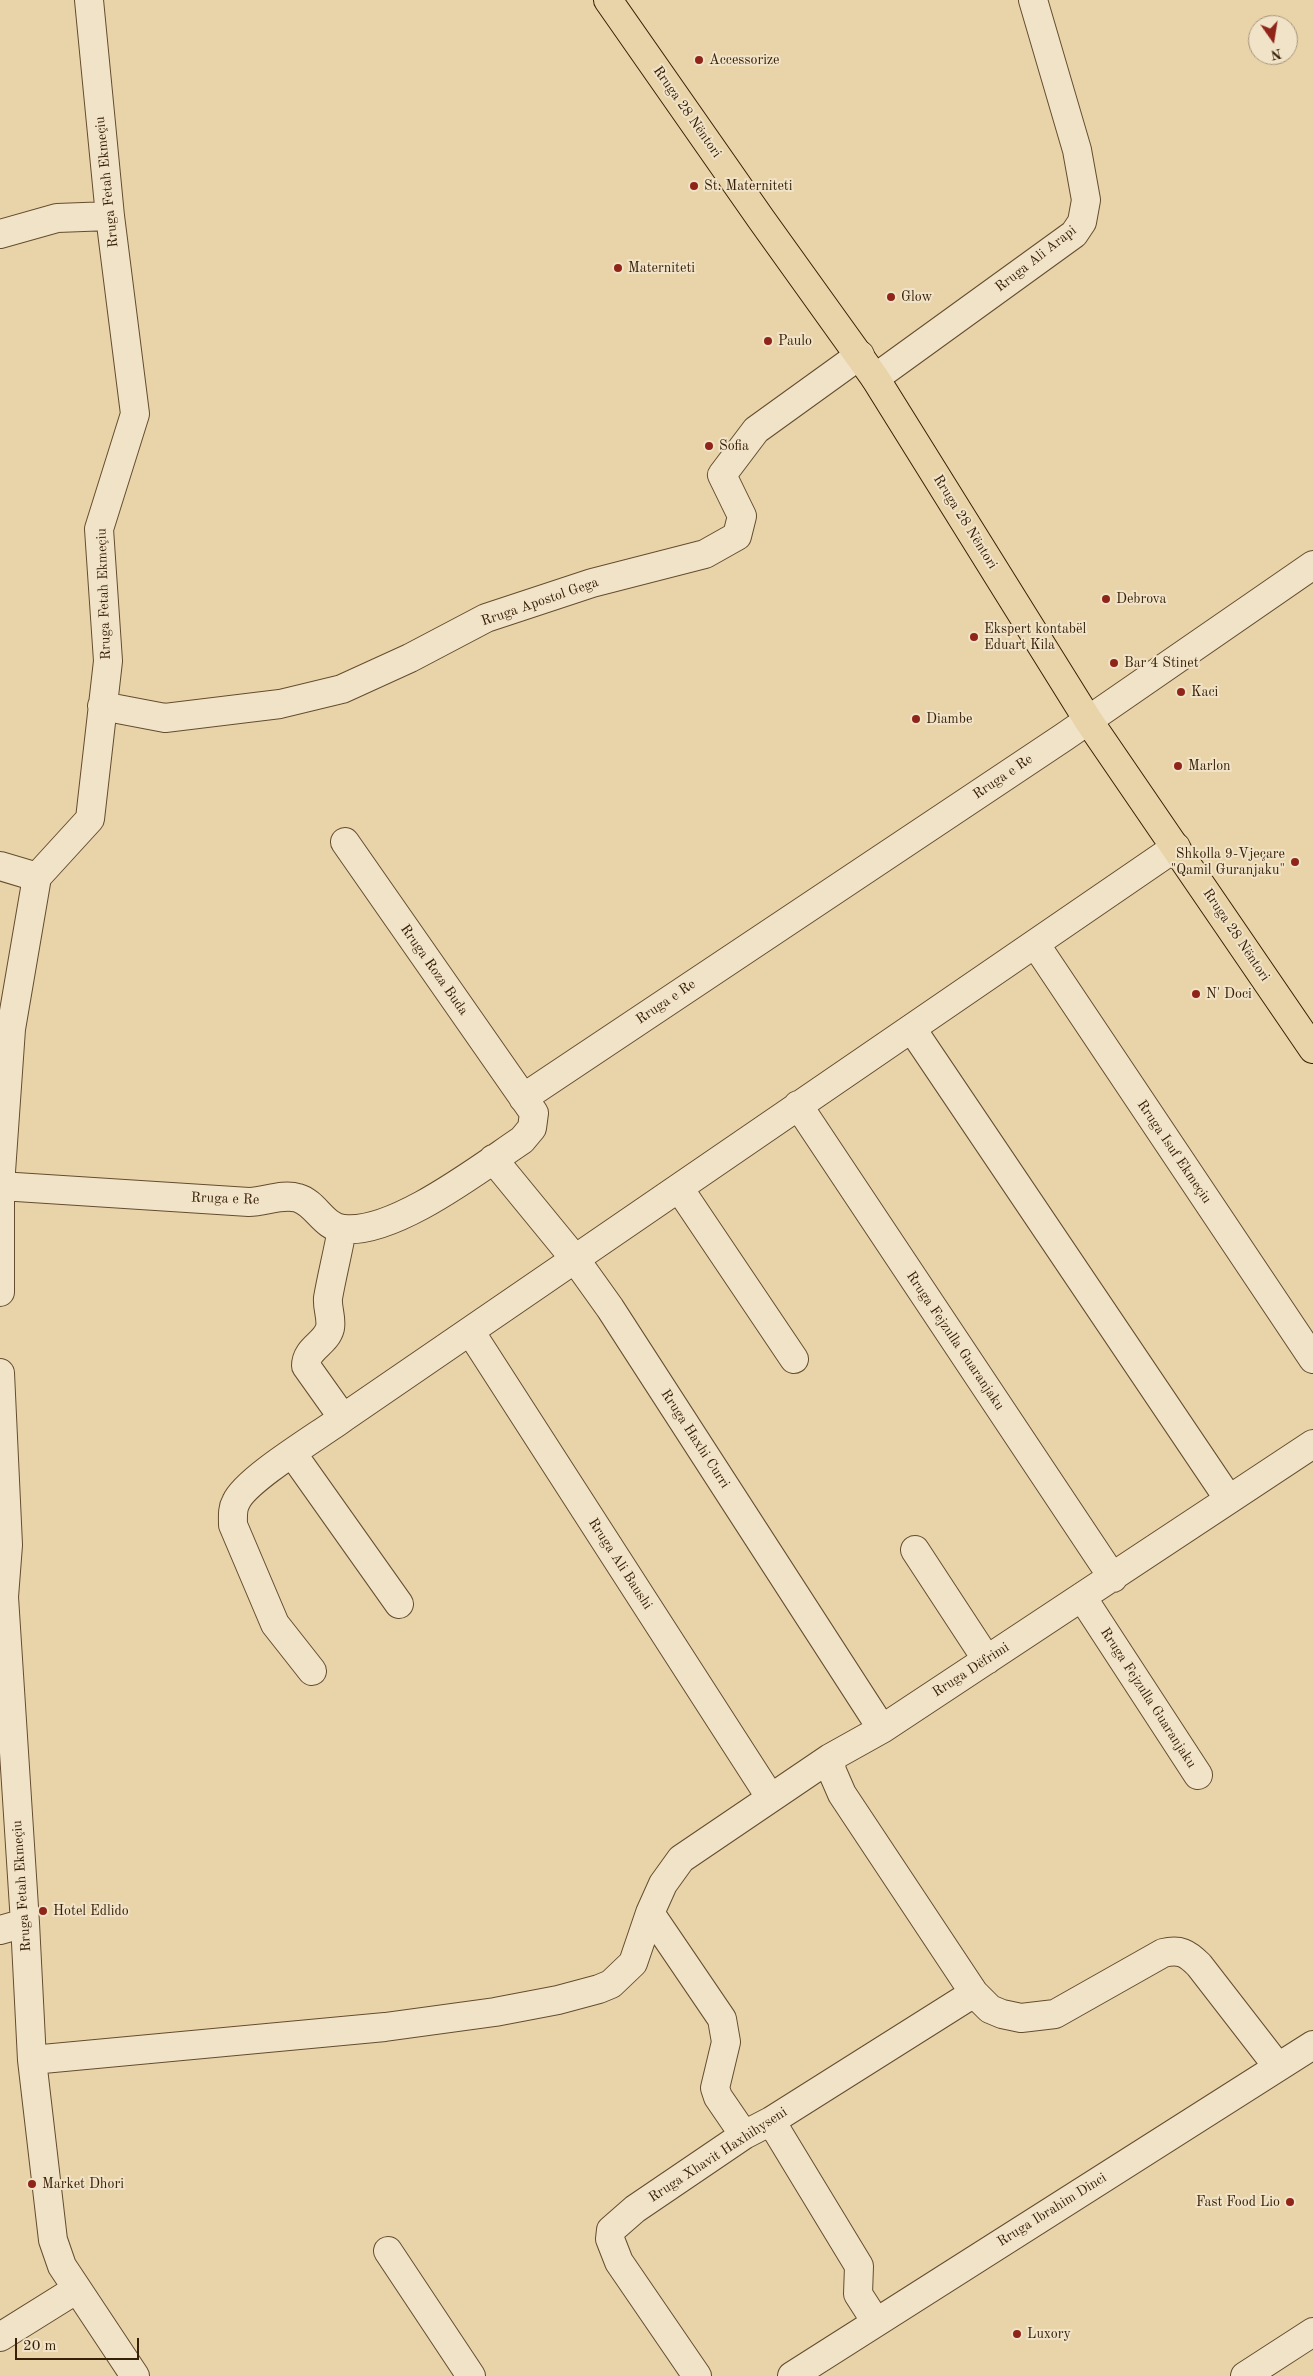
<!DOCTYPE html>
<meta charset="utf-8">
<style>
body{margin:0}
#map{position:relative;width:1313px;height:2376px;overflow:hidden;background:#e9d4aa;font-family:"Old Standard TT",serif}
canvas{display:block}
.north{position:absolute;left:1248px;top:15px;width:50px;height:50px;box-sizing:border-box;background:#f1e3c8;border:1px solid #a7957a;border-radius:50%;rotate:167deg;font-size:14px;font-weight:700;line-height:20px;text-align:center;color:#382006}
.north::after{content:'';display:block;margin:auto;width:18px;height:22px;background:#8f2418;clip-path:polygon(50% 0,100% 100%,50% 72%,0 100%)}
.scale{position:absolute;left:15px;top:2338px;width:124px;height:22px;box-sizing:border-box;border:2px solid #382006;border-top:0;padding-left:6px;font-size:15px;line-height:18px;white-space:nowrap;color:#382006;-webkit-text-stroke:4px #f1e3c8;paint-order:stroke}
</style>
<div id="map">
<canvas width="1313" height="2376"></canvas>
<div class="north">N</div>
<div class="scale">20 m</div>
</div>
<script>
const c = document.querySelector('canvas').getContext('2d');
c.lineJoin = 'round';
function strokePath(path, color, width, dash) { c.strokeStyle = color; c.lineWidth = width; c.lineCap = dash ? 'butt' : 'round'; c.setLineDash(dash || []); c.stroke(path); }
function write(font, color, halo, rows, align = 'center') {
  c.font = font + ' "Old Standard TT",serif'; c.lineWidth = 4; c.setLineDash([]); c.textBaseline = 'middle'; c.strokeStyle = halo; c.fillStyle = color; for (const [text, x, y, turn = 0] of rows) {
    c.save(); c.translate(x, y); c.rotate((+turn || 0) * Math.PI / 180); c.textAlign = isNaN(turn) ? turn : align; if (halo) c.strokeText(text, 0, 0); c.fillText(text, 0, 0); c.restore();
  }
}
const minor = new Path2D(`
 M0,234l57,-16 53,-2
 M875,378l199,-144 8,-12 4,-22 -9,-50 -44,-150
 M102,706l63,12 115,-14 62,-15 68,-31 76,-40 106,-35 113,-29 32,-18 5,-20 -20,-41 34,-45 104,-75
 M0,866l37,11
 M1036,945l277,414
 M912,1029l316,469
 M523,1098l541,-361 249,-172
 M798,1105l315,473
 M493,1159l82,100 35,49 272,421
 M0,1186l249,16c16,0 33,-9 49,-4 18,5 26,30 46,31 51,5 136,-61 178,-89l10,-12 2,-15 -189,-271
 M679,1188l115,171
 M342,1229c-4,23 -10,46 -14,69 -1,10 4,20 2,30 -4,16 -24,20 -24,38l37,52
 M0,1292v-106l11,-157 26,-152 53,-58 18,-158 -9,-132 36,-115 -25,-198 -21,-216
 M470,1331l300,466
 M0,1373l8,172 -4,52 21,326 7,137 21,180 9,26 73,110
 M292,1453l107,151
 M915,1550l72,110
 M1082,1597l116,178
 M312,1671l-37,-47 -42,-99c0,-8 -1,-16 3,-23 10,-23 84,-67 107,-84l833,-571
 M830,1758l2,13 10,23 132,199 16,16 12,5 19,4 34,-4 108,-61c17,-4 24,0 36,12l79,102
 M650,1913l72,106 4,23 -11,46 3,9 26,38
 M0,1930l25,-7
 M32,2060l353,-33 110,-15 63,-12 41,-11 12,-5 22,-21 17,-50 13,-29 18,-25 149,-101 52,-29 431,-285
 M771,2121l88,145 -1,28 18,28
 M388,2251l83,125
 M0,2337l77,-48
 M697,2376l-78,-114 -9,-23 1,-9 24,-21 109,-74 27,-14 203,-128
 M792,2376l521,-331
 M1245,2376l68,-44`);
const major = new Path2D(`
 M608,0l153,219 114,159 213,342 225,329`);
strokePath(minor, '#644d2f', 30);
strokePath(major, '#382006', 30);
strokePath(minor, '#f1e3c8', 28);
strokePath(major, '#e9d4aa', 28);
for (const [x, y, r, color] of [
 [699,60,5,"#8f2418"],
 [694,186,5,"#8f2418"],
 [618,268,5,"#8f2418"],
 [891,297,5,"#8f2418"],
 [768,341,5,"#8f2418"],
 [709,446,5,"#8f2418"],
 [1106,599,5,"#8f2418"],
 [974,637,5,"#8f2418"],
 [1114,663,5,"#8f2418"],
 [1181,692,5,"#8f2418"],
 [916,719,5,"#8f2418"],
 [1178,766,5,"#8f2418"],
 [1295,862,5,"#8f2418"],
 [1196,994,5,"#8f2418"],
 [43,1911,5,"#8f2418"],
 [32,2184,5,"#8f2418"],
 [1290,2202,5,"#8f2418"],
 [1017,2334,5,"#8f2418"]
]) { const dot = new Path2D(); dot.arc(x, y, r, 0, 2 * Math.PI); c.fillStyle = color; c.fill(dot); strokePath(dot, '#f1e3c8', 2); }
write('14px', '#382006', '#f1e3c8', [
 ["Accessorize",709,60],
 ["St. Materniteti",704,186],
 ["Materniteti",628,268],
 ["Glow",901,297],
 ["Paulo",778,341],
 ["Sofia",719,446],
 ["Debrova",1116,599],
 ["Ekspert kontabël",984,629],
 ["Eduart Kila",984,645],
 ["Bar 4 Stinet",1124,663],
 ["Kaci",1191,692],
 ["Diambe",926,719],
 ["Marlon",1188,766],
 ["Shkolla 9-Vjeçare",1285,854,"right"],
 ["\"Qamil Guranjaku\"",1285,870,"right"],
 ["N' Doci",1206,994],
 ["Hotel Edlido",53,1911],
 ["Market Dhori",42,2184],
 ["Fast Food Lio",1280,2202,"right"],
 ["Luxory",1027,2334]
], 'left');
write('14px', '#382006', '#f1e3c8', [
 ["Rruga 28 Nëntori",687,112,55],
 ["Rruga Fetah Ekmeçiu",107,182,-96],
 ["Rruga Ali Arapi",1036,259,-38],
 ["Rruga 28 Nëntori",965,522,58],
 ["Rruga Fetah Ekmeçiu",104,594,-92],
 ["Rruga Apostol Gega",540,602,-19],
 ["Rruga e Re",1003,777,-34],
 ["Rruga 28 Nëntori",1236,935,56],
 ["Rruga Roza Buda",434,970,55],
 ["Rruga e Re",666,1002,-34],
 ["Rruga Isuf Ekmeçiu",1174,1152,56],
 ["Rruga e Re",225,1199,2],
 ["Rruga Fejzulla Guaranjaku",955,1341,56],
 ["Rruga Haxhi Curri",695,1439,57],
 ["Rruga Ali Baushi",620,1564,57],
 ["Rruga Dëfrimi",971,1670,-33],
 ["Rruga Fejzulla Guaranjaku",1148,1698,57],
 ["Rruga Fetah Ekmeçiu",22,1886,-94],
 ["Rruga Xhavit Haxhihyseni",718,2155,-33],
 ["Rruga Ibrahim Dinci",1052,2210,-32]
]);
</script>
